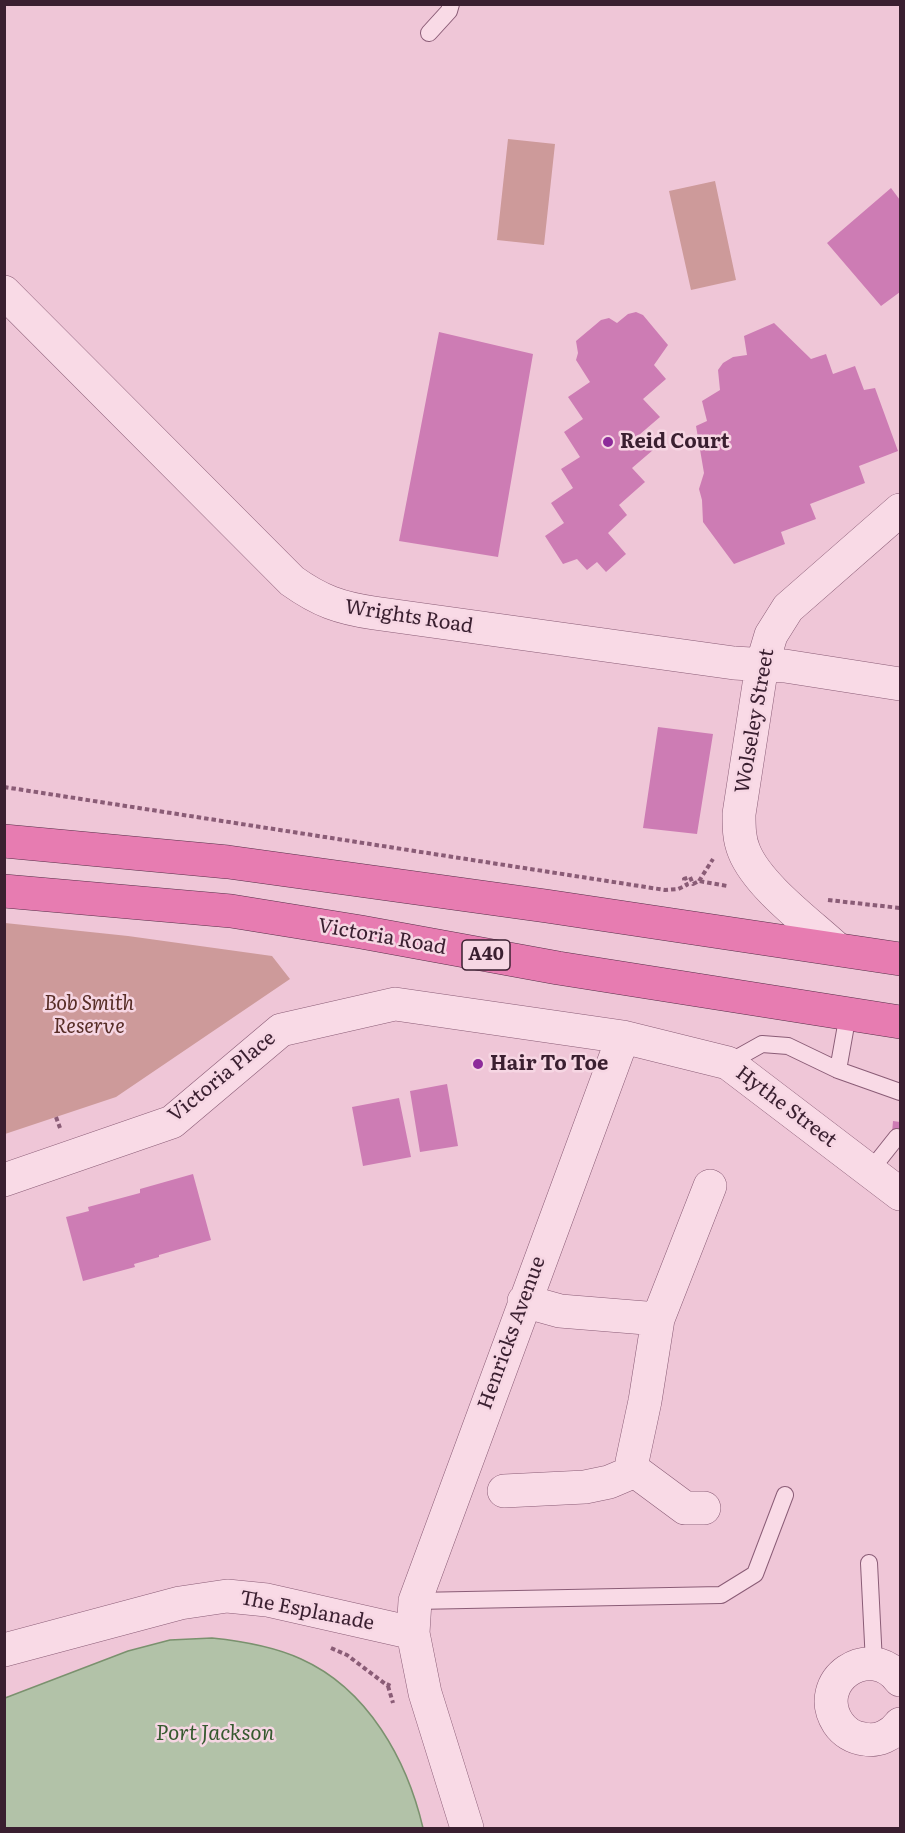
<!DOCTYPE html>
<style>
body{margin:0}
#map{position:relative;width:905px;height:1833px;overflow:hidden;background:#efc6d7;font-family:Literata,serif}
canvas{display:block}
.frame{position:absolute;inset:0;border:6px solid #3a1f30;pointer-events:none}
</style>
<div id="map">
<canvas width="905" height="1833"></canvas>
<div class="frame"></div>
</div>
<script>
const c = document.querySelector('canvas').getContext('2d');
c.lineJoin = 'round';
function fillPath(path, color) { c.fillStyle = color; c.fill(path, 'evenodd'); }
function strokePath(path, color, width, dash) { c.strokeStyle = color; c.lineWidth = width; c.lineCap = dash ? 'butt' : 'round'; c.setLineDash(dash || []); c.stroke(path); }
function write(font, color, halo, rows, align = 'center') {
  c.font = font + ' Literata,serif'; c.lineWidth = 5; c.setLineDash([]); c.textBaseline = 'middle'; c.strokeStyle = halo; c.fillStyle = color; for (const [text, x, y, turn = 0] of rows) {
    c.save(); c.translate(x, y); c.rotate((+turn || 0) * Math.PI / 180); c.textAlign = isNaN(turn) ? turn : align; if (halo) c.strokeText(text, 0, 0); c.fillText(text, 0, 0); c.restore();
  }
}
fillPath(new Path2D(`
 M508,139l47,5 -11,101 -47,-5z
 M715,181l21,99 -45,10 -22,-99z
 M5,923l123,13 144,20 18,23 -174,118 -111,37z`), '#cd9a9a');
const water = new Path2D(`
 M212,1638c29,3 61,8 89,21 67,30 106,101 122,169h-418v-130l123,-47 42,-11z`);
fillPath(water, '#b2c2a8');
strokePath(water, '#7a916e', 1.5);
fillPath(new Path2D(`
 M891,188l9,12v92l-19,14 -54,-63z
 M636,312l7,3 25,30 -14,20 12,14 -23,20 17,18 -21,18 14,15 -21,18 13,14 -26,23 8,10 -19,18 18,21 -20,18 -9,-10 -10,8 -10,-11 -14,5 -18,-28 19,-13 -13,-20 22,-15 -12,-19 19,-12 -16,-25 19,-13 -15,-22 22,-15 -14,-22 2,-7 -2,-12 25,-21 8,-2 8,5 11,-9z
 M774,323l37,36 15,-5 7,20 22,-8 9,24 11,-2 23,63 -39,15 6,17 -55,21 6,15 -35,13 4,12 -51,20 -31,-42 -1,-22 -3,-11 5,-16 -8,-47 11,-5 -5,-20 18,-11 -2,-20 5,-7 10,-6 14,-2 -3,-19z
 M439,332l94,22 -35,203 -99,-16z
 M658,727l55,7 -16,100 -54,-6z
 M447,1084l11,62 -38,6 -10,-61z
 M399,1098l12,59 -48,9 -11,-59z
 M893,1121l7,1v17l-8,-6z
 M193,1174l18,66 -52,15v2l-25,7 1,3 -52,14 -17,-64 23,-6 -1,-4 52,-14v-4z`), '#cd7cb4');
const service = new Path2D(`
 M429,33l20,-22 2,-7
 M728,1063l34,-19 26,2 50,24 62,22
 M838,1070l10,-56
 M870,1171l27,-34
 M869,1563l5,100
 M415,1601l306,-6 34,-21 30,-79`);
const minor = new Path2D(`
 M4,292l288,289c28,20 48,27 82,32l360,50 51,3 115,18
 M837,949c-28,-26 -79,-63 -93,-98 -5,-12 -5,-24 -5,-37l23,-149 9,-30 17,-27 112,-98
 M4,1180l168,-58 109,-92 114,-26 228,33 105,26 172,131
 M524,1301l36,10 98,8
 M635,1471l-3,-9 13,-61 13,-82 52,-133
 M504,1491l81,-4 24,-5 26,-11 50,37h19
 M4,1650l176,-47 47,-7 40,4 146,33
 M900,1680c-30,-40 -89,1 -62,43 6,9 16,15 26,16 14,3 28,-4 36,-15
 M467,1828l-42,-135 -12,-60 2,-32 208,-564`);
const trunk = new Path2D(`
 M4,841l224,21 318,44 354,53
 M4,891l227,20 130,21 197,36 342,54`);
strokePath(service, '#8a5c76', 18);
strokePath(minor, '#8a5c76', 34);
strokePath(trunk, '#58304a', 34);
strokePath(new Path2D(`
 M4,787l661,103 13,-1 9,-4 -3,-6 6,-2 3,7 6,-3 28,5
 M699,881l14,-22
 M828,900l72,8
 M56,1117l4,11
 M331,1648l16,7 41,31 2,-4
 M388,1686l5,17`), '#8a5c76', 4, [4.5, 3]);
strokePath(service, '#f9dae6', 16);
strokePath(minor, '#f9dae6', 33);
strokePath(trunk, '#e77cb1', 33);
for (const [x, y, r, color] of [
 [608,442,6,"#8d2b9a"],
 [478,1064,6,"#8d2b9a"]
]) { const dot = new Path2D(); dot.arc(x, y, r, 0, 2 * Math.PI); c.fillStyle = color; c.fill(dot); strokePath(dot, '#f6d6e3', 2); }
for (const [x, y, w] of [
 [486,955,48]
]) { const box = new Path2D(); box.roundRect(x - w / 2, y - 15, w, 30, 4.5); c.fillStyle = '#f6d6e3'; c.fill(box); strokePath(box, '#3a1f30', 1.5); }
write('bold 18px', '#3a1f30', null, [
 ["A40",486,955]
]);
write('bold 20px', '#3a1f30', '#f6d6e3', [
 ["Reid Court",620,442],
 ["Hair To Toe",490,1064]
], 'left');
write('20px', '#3a1f30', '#f6d6e3', [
 ["Wrights Road",409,617,9],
 ["Wolseley Street",755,721,-80],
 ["Victoria Road",382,937,10],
 ["Victoria Place",222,1077,-39],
 ["Hythe Street",786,1107,37],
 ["Henricks Avenue",512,1333,-70],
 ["The Esplanade",307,1611,11]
]);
write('italic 20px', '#572d26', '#f6d6e3', [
 ["Bob Smith",89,1004],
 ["Reserve",89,1027]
]);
write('italic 21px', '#365a2f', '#f6d6e3', [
 ["Port Jackson",215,1734]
]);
</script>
